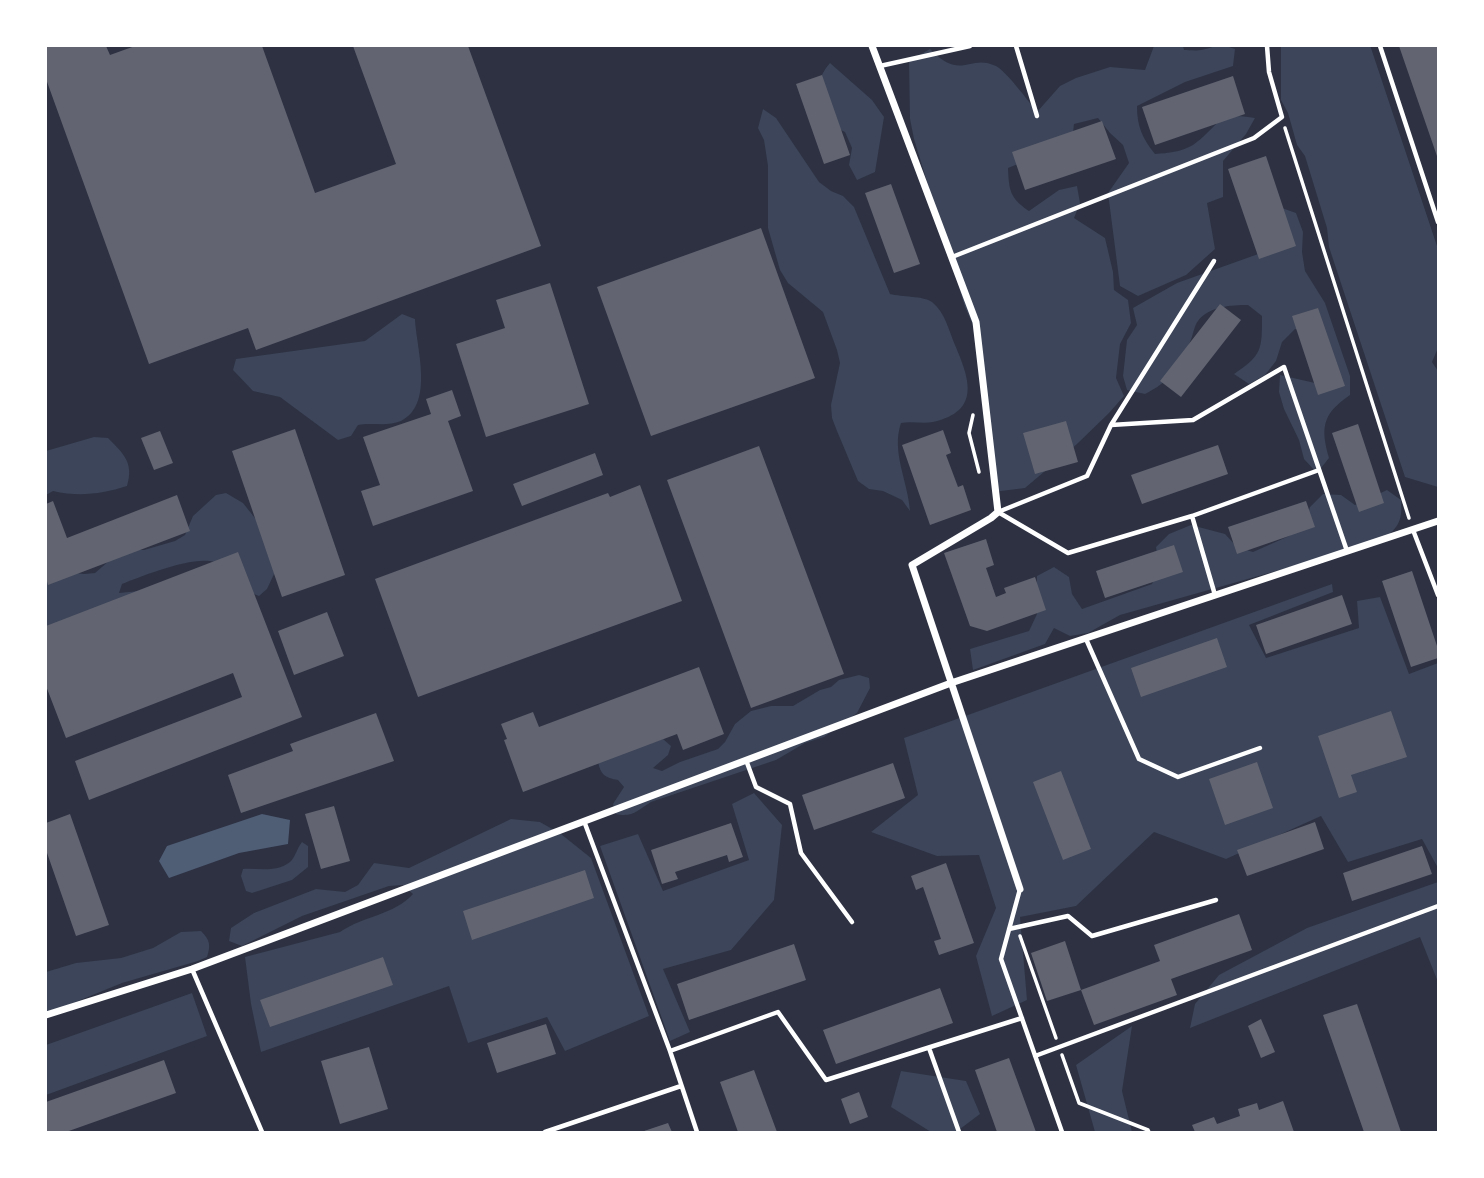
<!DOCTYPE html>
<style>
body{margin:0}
#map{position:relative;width:1484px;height:1178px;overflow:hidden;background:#2d3142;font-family:"Fira Sans",sans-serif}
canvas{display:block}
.frame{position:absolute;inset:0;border:47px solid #fff;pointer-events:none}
</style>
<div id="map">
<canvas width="1484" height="1178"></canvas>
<div class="frame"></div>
</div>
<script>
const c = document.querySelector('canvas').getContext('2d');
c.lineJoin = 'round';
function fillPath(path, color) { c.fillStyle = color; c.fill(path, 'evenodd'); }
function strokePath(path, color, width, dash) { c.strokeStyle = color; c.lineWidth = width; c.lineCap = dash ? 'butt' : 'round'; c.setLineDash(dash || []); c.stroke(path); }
fillPath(new Path2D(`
 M1154,46h29l1,4c5,0 12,1 17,0 16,-3 17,-8 34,-1l-2,17 -48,16 -48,24c0,20 5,32 18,48 13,-1 26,-2 38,-9 27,-19 22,-34 62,-27l-9,16 -23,27v36l-16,6 8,46 -29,26 -48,21 -18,-10 -12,-93 21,-30 -6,-18 -13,-12 -12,-15 -24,6 -2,18 -64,26c1,23 2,30 21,43l30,-21 18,-4 3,17 -6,15 31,20 8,34 1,18 14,10 3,23 -11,21 -4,34 8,18 -15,17 -32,31 -52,44 -32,4 -20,-167 -8,-18 -51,-168 -4,-20 -1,-58 21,-12c32,33 39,4 66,17 10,5 33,36 41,46l23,-26 16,-8 34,-11 35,3z
 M1281,46h89l1,2 67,201v99l-6,14 6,9v116l-33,-10 -76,-230 -2,-19 -22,-72 -8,-11 -9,-32 -7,-13z
 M830,63l42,37 12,17 -9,55 -18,8 -8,-15 3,-17 -7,-16 -33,-15c3,-20 4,-38 18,-54z
 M763,109l13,9 43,64 12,9 12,5 11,11 36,87c12,3 34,2 42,8 13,10 17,29 23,43 14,33 27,66 -22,77 -10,2 -21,-1 -32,1 -10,29 7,58 9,88l-8,-11 -19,-9 -14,-2 -11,-8 -21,-50 -5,-13 -1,-13 9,-42 -3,-13 -14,-38 -35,-29 -8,-13 -12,-42v-62l-4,-26 -6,-12z
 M1279,207l17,6 7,19 -1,20 3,19 20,32 25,73v19c-27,19 -30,31 -21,63l-12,15 -13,-14 -5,-19 -15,-31 -5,-17 1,-17 35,8 -2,-50 -18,-4 -13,13 -6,19 -11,14 -16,9 -15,-10c28,-19 28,-24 28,-58l-14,-11c-16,0 -39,1 -50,16 -4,5 -5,15 -8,21 -9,25 -21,40 -45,52l-18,-4 -4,-14 4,-36 10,-15 -4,-17 44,-25 84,-30z
 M402,314l13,5c1,28 20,85 -14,102 -14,6 -29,1 -43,4l-7,11 -13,4 -58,-43 -27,-6 -20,-21 3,-11 129,-18z
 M94,437l14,1c16,16 26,25 19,48 -25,8 -48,11 -74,5l-7,4v-44z
 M1387,490l14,10c2,23 -4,29 -22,42l-259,73 -32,18 -18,3 -16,-8 -9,16 -72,26 -3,-21 59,-18 8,-17v-38l17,-9 15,10 3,17 10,15 70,-25 7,-17 -3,-20 13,-13 22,-9 34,9 12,13 16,5 36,-16 15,-11 6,-18 13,-13 18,1 14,10z
 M226,493l17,10 19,24 13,45 -8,17 -8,7c-17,-6 -24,-21 -38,-31 -18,-14 -78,11 -99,19l-3,9 20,-2 -93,53v-70l14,-3 24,3 11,-1 15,-13 24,-10h10l31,-9 10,-6 8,-19 23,-21z
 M1332,584l1,8 -84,33 17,33 93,-30 -2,-27 23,-4 29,77 29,-11v205l-16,-29 -74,23 -27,-46 -95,43 -72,-27 -78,74 -56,11 7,83 -35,16 -16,-60 20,-48 -17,-53 -42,1 -66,-24 47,-37 -14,-57z
 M859,675l10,3 1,10 -13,25 -33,24 -19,6 -29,17 -125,42c-13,8 -19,16 -35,12l-3,-10 11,-17 -6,-7c-13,-2 -18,-6 -20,-19l65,-22 8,7 -3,9 -15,13 9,3 18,-9 38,-13 7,-7 10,-18 16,-13 20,-5h22l27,-16 11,-3 8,-7z
 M754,793l28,32 -8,75 -43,50 -68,19 27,63 -20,9 -70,-195 38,-12 25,57 86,-31 -17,-56z
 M511,819l29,3 21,12 30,24 58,158 -84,35 -18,-34 -79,26 -19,-57 -188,66 -10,-48 -6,-47 95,-25c23,-16 54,-17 73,-38l-10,-9 -14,1 -87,30 -60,30 -13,-5 2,-13 23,-15 62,-24 29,3 13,-7 16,-22 35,5z
 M302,842l6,4v21l-16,13 -40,13 -6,-2 -5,-15 2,-7c15,-1 33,4 47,-7 5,-4 7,-14 12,-20z
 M1438,882v100l-18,-45 -230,91 5,-24 24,-29 88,-47z
 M201,931c9,9 10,14 6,26l-9,4 -76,22 -76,31v-42l30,-9 45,-5 32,-10 28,-16z
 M192,993l15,43 -161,59v-50z
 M1132,1026l-10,65 10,41h-37l-19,-67z
 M901,1071l65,10 14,33 -24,18h-25l-40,-25z`), '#3c4559');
fillPath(new Path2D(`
 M262,814l28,6 -2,24 -49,9 -70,25 -10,-17 8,-15z`), '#4f5d75');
fillPath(new Path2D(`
 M46,46h60l4,9 25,-9h127l53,147 81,-29 -43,-118h115l73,200 -285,104 -8,-22 -99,36 -103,-285z
 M1399,46h39v113z
 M822,75l28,80 -26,9 -28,-80z
 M1233,76l12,38 -90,31 -13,-38z
 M1102,121l14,38 -91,31 -13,-38z
 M1266,156l30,90 -37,13 -31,-90z
 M891,184l29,80 -26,9 -29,-80z
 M761,228l54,150 -164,58 -54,-149z
 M550,283l39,121 -103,33 -30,-93 49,-16 -9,-28z
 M1220,304l21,16 -60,77 -21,-16z
 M1318,308l27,78 -27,9 -26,-79z
 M452,390l9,26 -13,5 25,70 -100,35 -12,-35 19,-6 -17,-48 68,-23 -5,-15z
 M1066,421l12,41 -43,12 -12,-41z
 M1358,424l26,79 -25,9 -27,-79z
 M295,429l50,146 -63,22 -50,-146z
 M943,430l8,23 -5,2 12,32 5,-2 8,25 -41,15 -28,-80z
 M160,431l13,32 -19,7 -13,-32z
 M1218,445l10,29 -86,30 -11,-29z
 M759,446l85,228 -93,34 -84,-228z
 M595,453l8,22 -81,31 -9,-22z
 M640,485l42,116 -264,96 -43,-118 233,-86 2,4z
 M177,495l13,36 -142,54 -2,-7v-74l7,-3 14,37z
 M1306,501l9,26 -78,27 -9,-27z
 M986,539l8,26 -8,3 10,29 10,-4 -2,-5 31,-11 11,33 -59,21 -17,-5 -26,-73z
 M1174,545l9,27 -78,26 -9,-27z
 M238,552l64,165 -213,83 -14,-39 167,-64 -9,-24 -167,65 -20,-52v-60z
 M1412,571l26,78v9l-27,9 -29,-86z
 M1342,595l10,29 -86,30 -10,-29z
 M327,612l17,44 -50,19 -16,-44z
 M1217,638l10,29 -86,30 -10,-29z
 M699,667l25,67 -41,16 -6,-16 -154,58 -19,-52 3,-1 -6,-15 32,-12 6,15z
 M1391,711l16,46 -56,18 6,17 -18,6 -21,-62z
 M376,713l18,48 -153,52 -13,-38 65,-24 -3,-7z
 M1257,762l16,46 -48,17 -16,-46z
 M893,763l12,35 -91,32 -12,-35z
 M1061,771l30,78 -28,11 -30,-78z
 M334,806l16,55 -29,8 -16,-55z
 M70,814l39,111 -33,11 -30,-86v-27z
 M1315,822l9,27 -77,27 -10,-26z
 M731,823l12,34 -14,5 -2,-7 -52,17 3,7 -16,5 -11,-34z
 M1422,846l10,28 -80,27 -9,-28z
 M946,863l28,80 -35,12 -5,-14 7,-2 -18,-52 -7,3 -5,-14z
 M585,870l9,28 -122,42 -9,-29z
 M1239,914l13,36 -81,29 6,16 -83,30 -13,-35 79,-29 -6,-16z
 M1065,941l16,49 -34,11 -16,-48z
 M794,944l12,36 -117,40 -12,-36z
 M383,957l10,28 -123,42 -10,-27z
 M940,988l13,35 -117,41 -13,-34z
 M1357,1004l44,128h-37l-41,-117z
 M1261,1019l14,33 -14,6 -13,-32z
 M546,1024l10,30 -59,19 -10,-30z
 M369,1047l19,62 -48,15 -19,-63z
 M1009,1058l27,74h-39l-22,-62z
 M164,1060l12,33 -110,39h-20v-30z
 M754,1070l23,62h-39l-18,-50z
 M859,1092l9,25 -18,7 -9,-25z
 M1283,1101l11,31h-99l-3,-7 22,-8 3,7 23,-8 -2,-7 19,-6 2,7z
 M668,1123l4,9h-31z`), '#626471');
strokePath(new Path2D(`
 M1285,128l124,390
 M973,415l-4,18 10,39
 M1020,936l36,102
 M1062,1055l17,48 69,27 1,2`), '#fff', 3.5);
strokePath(new Path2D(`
 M1016,46l21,70
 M1380,46l58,176
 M880,66l90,-20
 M952,257l302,-119 28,-21 -13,-45 -2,-26
 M1214,261l-103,164 -24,51 -89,36 70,41 124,-37 23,79
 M1111,425l82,-5 91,-53 63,184
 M1192,516l127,-46
 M1413,530l25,65
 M1086,639l53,120 39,18 82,-29
 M746,760l10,27 34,17 11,49 51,69
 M584,821l86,230
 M1020,889l-19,70 61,173
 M1009,929l59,-13 24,20 124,-36
 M192,969l70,163
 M929,1048l30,84
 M1035,1056l403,-150
 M545,1132l136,-46
 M697,1132l-27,-81 108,-39 48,68 196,-62`), '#fff', 4.5);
strokePath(new Path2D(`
 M872,46l104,276 22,190 -7,6 -79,47 108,324
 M46,1015l146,-46 759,-286 487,-162`), '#fff', 7);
</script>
